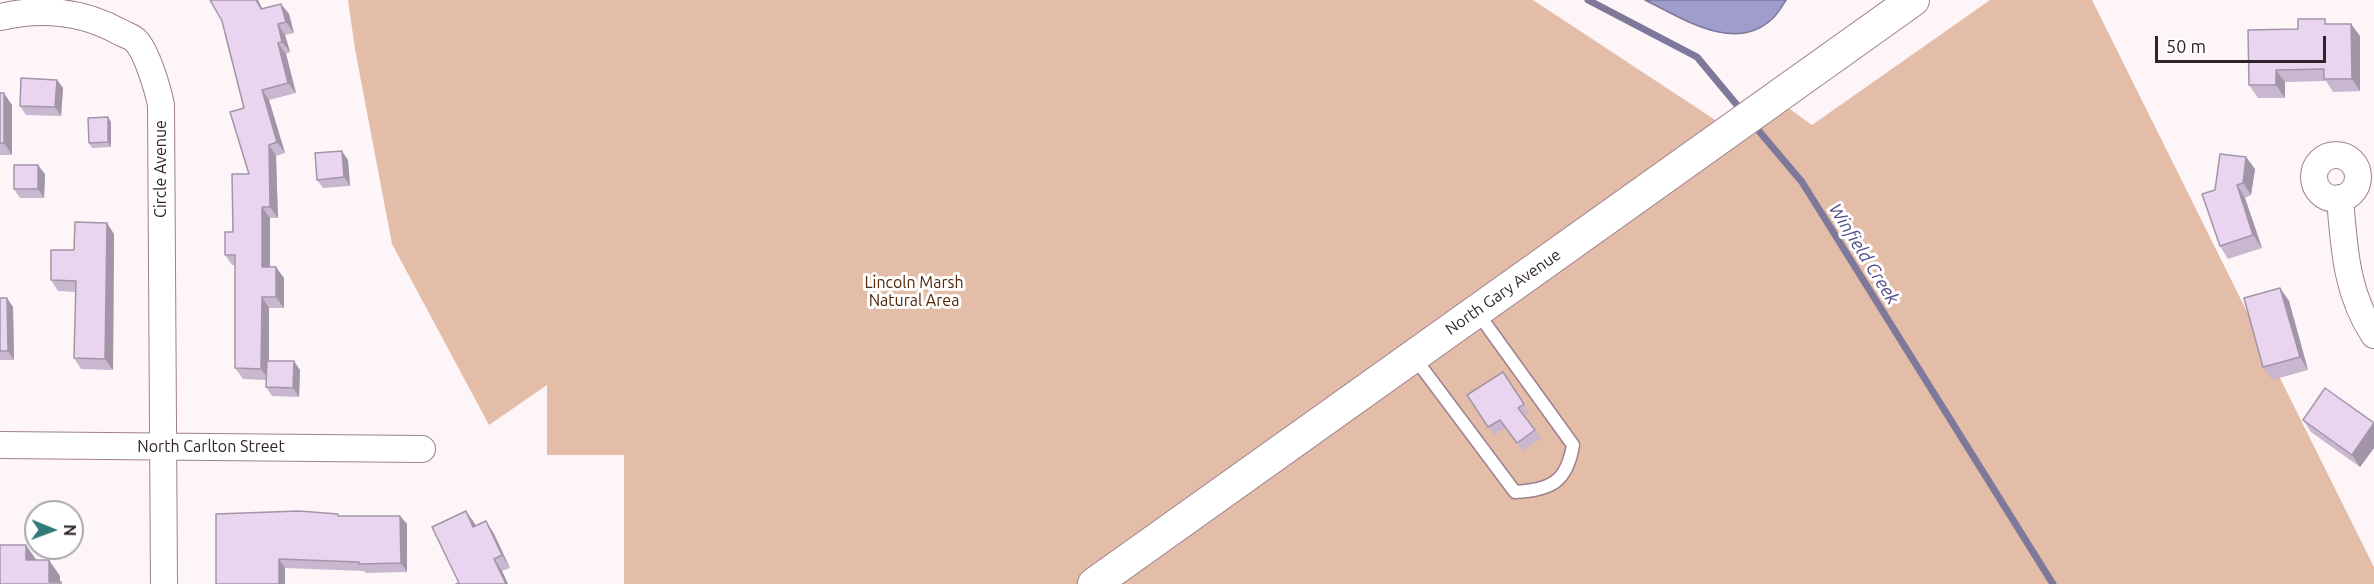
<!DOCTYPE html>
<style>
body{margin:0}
#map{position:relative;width:2374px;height:584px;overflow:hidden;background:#fdf5f8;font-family:Ubuntu,sans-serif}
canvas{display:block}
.north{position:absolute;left:24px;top:500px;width:60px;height:60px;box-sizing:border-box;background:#fff;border:2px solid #aca7aa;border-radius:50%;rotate:91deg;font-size:16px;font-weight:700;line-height:24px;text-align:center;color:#30242a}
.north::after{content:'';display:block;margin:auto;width:21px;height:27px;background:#327a78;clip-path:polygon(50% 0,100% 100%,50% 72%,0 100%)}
.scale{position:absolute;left:2155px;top:36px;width:171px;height:27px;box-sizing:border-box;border:3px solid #30242a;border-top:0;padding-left:8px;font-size:18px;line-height:21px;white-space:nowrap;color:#30242a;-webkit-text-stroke:4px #fff;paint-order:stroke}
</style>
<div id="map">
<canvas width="2374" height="584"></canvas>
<div class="north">N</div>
<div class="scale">50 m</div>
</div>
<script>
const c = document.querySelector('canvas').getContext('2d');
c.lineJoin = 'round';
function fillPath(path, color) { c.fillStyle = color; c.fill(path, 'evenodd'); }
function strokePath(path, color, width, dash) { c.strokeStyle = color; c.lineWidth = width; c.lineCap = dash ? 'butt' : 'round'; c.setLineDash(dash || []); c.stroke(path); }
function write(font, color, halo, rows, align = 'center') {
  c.font = font + ' Ubuntu,sans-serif'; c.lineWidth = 6; c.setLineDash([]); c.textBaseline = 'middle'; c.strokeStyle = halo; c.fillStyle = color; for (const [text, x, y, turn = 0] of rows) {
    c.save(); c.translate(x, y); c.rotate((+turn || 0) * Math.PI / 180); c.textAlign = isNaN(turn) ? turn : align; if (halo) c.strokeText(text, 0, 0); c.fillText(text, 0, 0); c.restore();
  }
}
fillPath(new Path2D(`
 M348,0h1185l199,131 44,-32 36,26 178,-125h102l282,567v17h-1750v-129h-77v-70l-58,40 -97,-181 -37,-195z`), '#e4bda8');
const water = new Path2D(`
 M1645,0h141c-4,6 -8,14 -14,19 -37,35 -90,-1 -127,-19z`);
fillPath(water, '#9f9dcc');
strokePath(water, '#7e799b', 1.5);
strokePath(new Path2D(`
 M1588,0l109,57 45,54
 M1753,124l49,58 251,402`), '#7e799b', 7);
const service = new Path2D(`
 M1414,357l101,135c36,-2 52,-10 58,-47l-96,-133`);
const minor = new Path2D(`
 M0,17c43,-10 82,-6 120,15 5,3 13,5 16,9 11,11 22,49 25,64l3,479
 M2314 177a22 22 0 1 1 44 0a22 22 0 1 1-44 0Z
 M2340,198c4,49 6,95 34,137
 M0,445l422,4`);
const tertiary = new Path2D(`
 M1094,584l819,-584`);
strokePath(service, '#9f808e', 15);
strokePath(minor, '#9f808e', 28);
strokePath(tertiary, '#9f808e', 34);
strokePath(service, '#fff', 12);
strokePath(minor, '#fff', 26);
strokePath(tertiary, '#fff', 32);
fillPath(new Path2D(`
 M210,0h48l4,9 19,-5 8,10 5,19 -9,2 5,17 -4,2 10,39 -27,7 16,53 -9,3 2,62h-8v49l14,11v30h-15v53l31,9 -1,27 -27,-1 -6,-9v-7l-23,-1 -8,-11v-103h-3l-7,-10 8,-23 16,-58 -5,-66 -22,-87z
 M2329,24h22l9,12v55l-27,1 -7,-11 -41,1v16h-27l-9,-13 49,-56z
 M57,80l6,8 -2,28 -35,-1 -6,-9z
 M0,93l12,12v50h-12z
 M111,122v25l-19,1 -3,-5z
 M2246,157l9,12 -4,26 -6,3 17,50 -34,11 -8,-13 -5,-56z
 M348,160l2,26 -27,2 -6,-8z
 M45,174l-1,24h-24l-6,-9z
 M114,234l-1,136 -32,-1 -7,-11 2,-66 -18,-1 -7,-11z
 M2280,288l9,13 19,69 -36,10 -9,-13z
 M0,298l13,9 1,53h-14z
 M1503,372l26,40 -5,4 17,22 -18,13 -18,-23 -11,7 -6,-8z
 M2303,420l71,3v25l-14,19 -49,-35z
 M466,511l10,15 10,-5 8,13 16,34 -8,3 6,13h-52l3,-1z
 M340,516h60l7,8v48l-41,1 -2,-2 -79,-3v16h-69z`), '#c8b7ce');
fillPath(new Path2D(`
 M256,0h2l10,20 -7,-11z
 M281,4l8,10 5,19 -8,-11z
 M278,24l7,11 5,17 -8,-10z
 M2351,24l9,12v55l-8,-12z
 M278,43l8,11 10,39 -8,-10z
 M2276,70l9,12v16l-9,-13z
 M57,80l6,8 -2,28 -6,-9z
 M262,90l7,10 16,53 -8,-11z
 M4,93l8,12v50l-8,-12z
 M108,117l3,5v25l-3,-5z
 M269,145l7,11 2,62 -8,-11z
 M342,151l6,9 2,26 -6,-9z
 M2246,157l9,12 -4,26 -8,-12z
 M38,165l7,9 -1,24 -6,-9z
 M2237,185l8,13 17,50 -9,-13z
 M262,207l8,11v60l-8,-11z
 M107,223l7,11 -1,136 -8,-11z
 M276,267l8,11v30l-8,-11z
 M2280,288l9,13 19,69 -8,-13z
 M262,297l7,11v72l-8,-11z
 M7,298l6,9 1,53 -6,-9z
 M294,361l6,9 -1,27 -6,-9z
 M2374,423v25l-14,19 -8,-12z
 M466,511l9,13 7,16 -9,-13z
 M400,516l7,8v48l-6,-9z
 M486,521l8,13 16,34 -8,-13z
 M26,545l11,16 -11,-1z
 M279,559l6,9v16h-6z
 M494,559l8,12 6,13h-2z
 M49,560l11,16v8l-11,-2z`), '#a395a8');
const building = new Path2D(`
 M210,0h46l5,9 20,-5 5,18 -8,2 4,18 -4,1 10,40 -26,7 15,52 -8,3 1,62h-8v60h14v30h-14l-1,72 -26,-1v-113h-10v-23h8l-1,-58h17l-19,-62 14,-4 -22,-87z
 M2298,19h27v5h26l1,55h-28v-10l-48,1v15h-27l-1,-55 50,-1z
 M21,78l36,2 -2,27 -35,-1z
 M0,93h4v50h-4z
 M108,117v25l-19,1 -1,-25z
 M342,151l2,26 -27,3 -2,-27z
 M2220,154l26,3 -3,26 -6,2 16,50 -33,11 -18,-52 13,-4z
 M14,165h24v24h-24z
 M75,222l32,1 -2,136 -31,-1 2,-77 -25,-1v-30h23z
 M2280,288l20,69 -37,10 -19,-69z
 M0,298h7l1,53h-8z
 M267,361h27l-1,27 -27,-1z
 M1503,372l21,32 -6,4 17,22 -18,13 -17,-23 -12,7 -21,-32z
 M2325,388l49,35 -22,32 -49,-35z
 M299,511l39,3v2h62l1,47 -42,1v-2l-80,-3v25h-63v-70z
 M466,511l7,16 13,-6 16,34 -8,4 12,25h-50l3,-1 -27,-56z
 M0,545h26v15h23v22h12v2h-61z`);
fillPath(building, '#e9d5f0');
strokePath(building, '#a395a8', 1.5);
write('16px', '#30242a', '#fff', [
 ["Circle Avenue",161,169,-90],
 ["North Gary Avenue",1503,292,-35],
 ["North Carlton Street",211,447]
]);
write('16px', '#522505', '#fff', [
 ["Lincoln Marsh",914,283],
 ["Natural Area",914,301]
]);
write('italic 18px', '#504b88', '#fff', [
 ["Winfield Creek",1864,254,58]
]);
</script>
